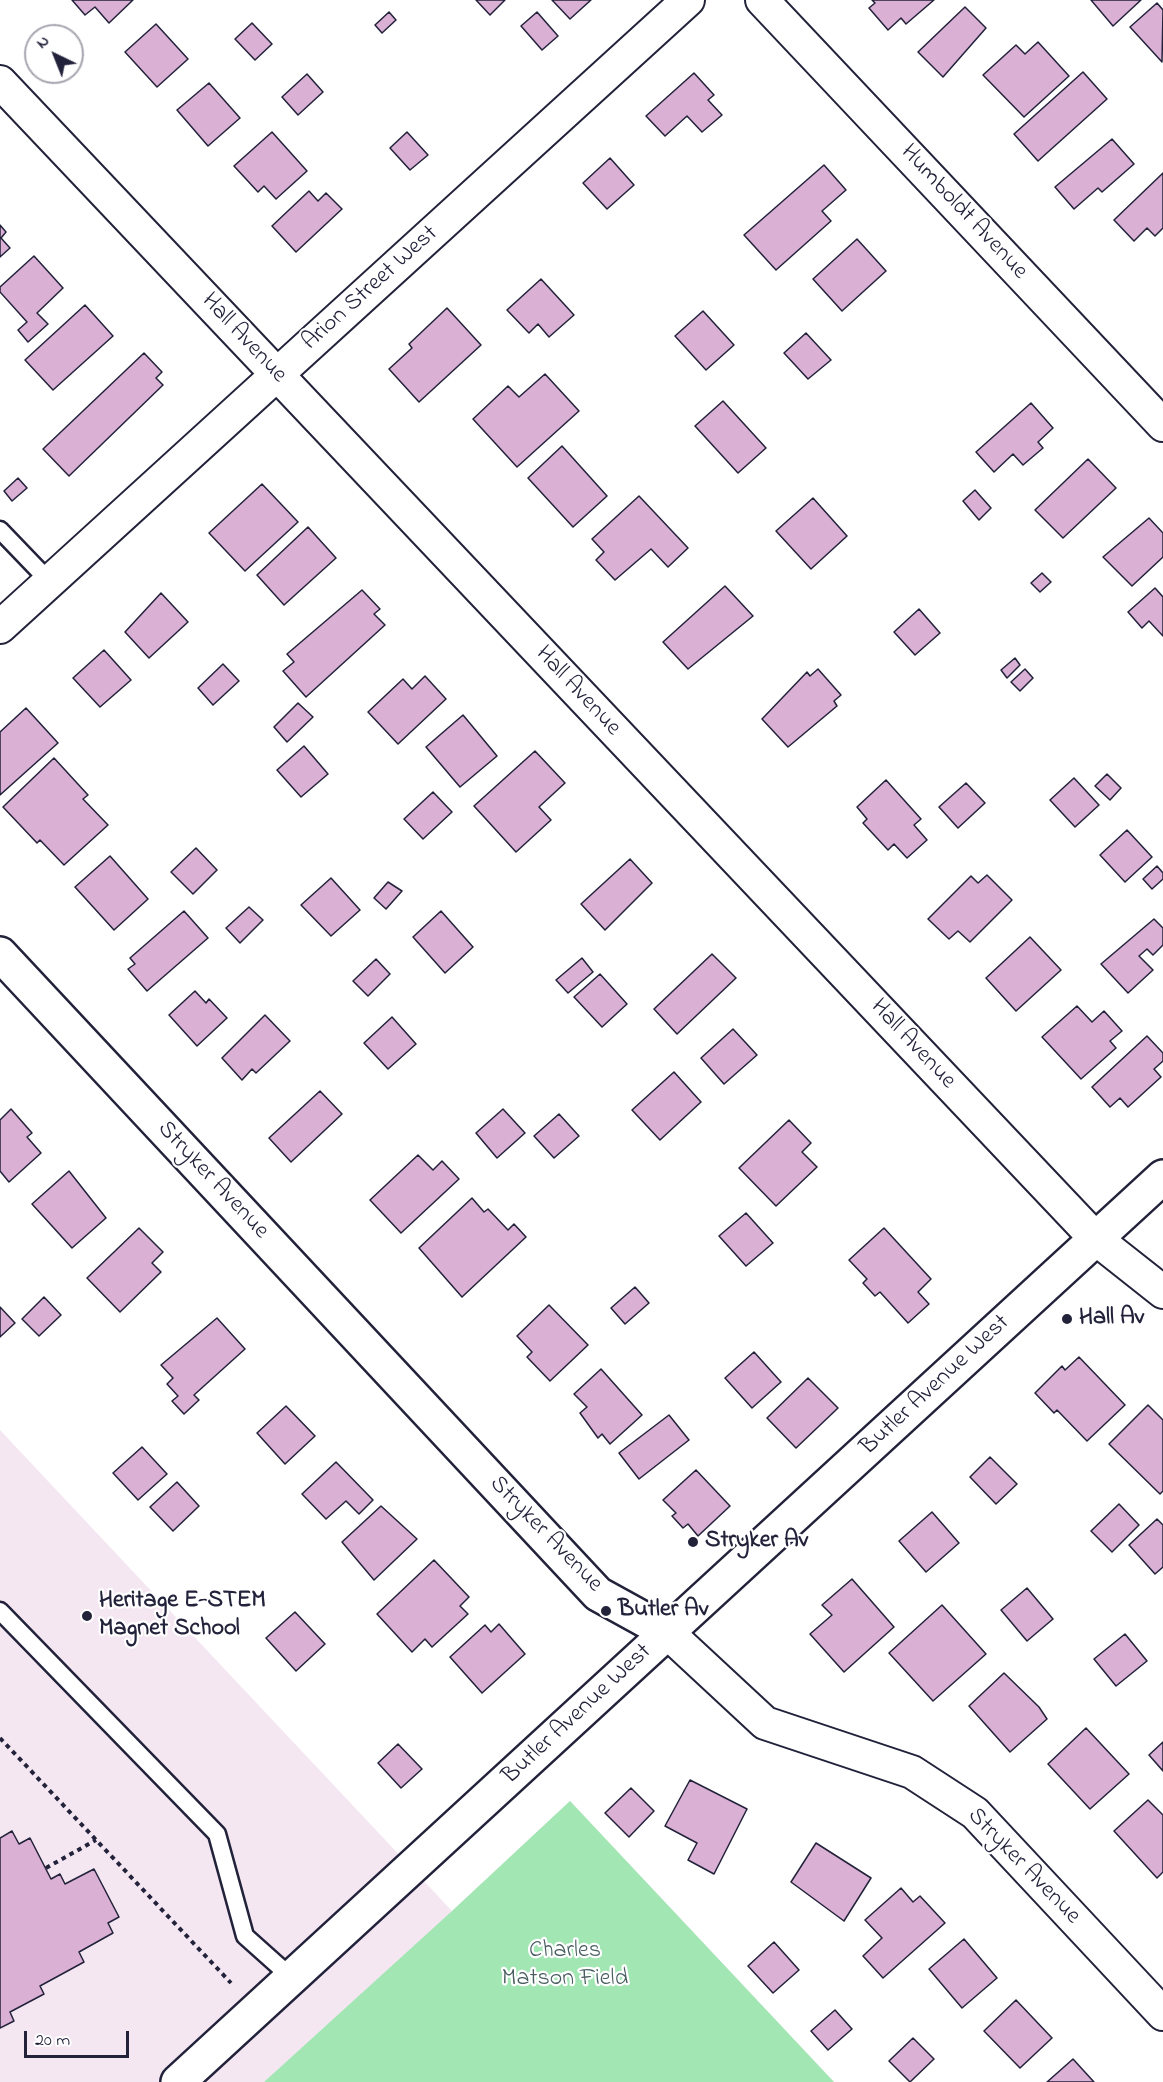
<!DOCTYPE html>
<style>
body{margin:0}
#map{position:relative;width:1163px;height:2082px;overflow:hidden;background:#fff;font-family:"Indie Flower",sans-serif}
canvas{display:block}
.north{position:absolute;left:24px;top:24px;width:60px;height:60px;box-sizing:border-box;background:#fff;border:2px solid #a7a7b1;border-radius:50%;rotate:317deg;font-size:16px;font-weight:700;line-height:24px;text-align:center;color:#22223b}
.north::after{content:'';display:block;margin:auto;width:21px;height:27px;background:#22223b;clip-path:polygon(50% 0,100% 100%,50% 72%,0 100%)}
.scale{position:absolute;left:24px;top:2031px;width:105px;height:27px;box-sizing:border-box;border:3px solid #22223b;border-top:0;padding-left:8px;font-size:18px;line-height:21px;white-space:nowrap;color:#22223b;-webkit-text-stroke:4px #fff;paint-order:stroke}
</style>
<div id="map">
<canvas width="1163" height="2082"></canvas>
<div class="north">N</div>
<div class="scale">20 m</div>
</div>
<script>
const c = document.querySelector('canvas').getContext('2d');
c.lineJoin = 'round';
function fillPath(path, color) { c.fillStyle = color; c.fill(path, 'evenodd'); }
function strokePath(path, color, width, dash) { c.strokeStyle = color; c.lineWidth = width; c.lineCap = dash ? 'butt' : 'round'; c.setLineDash(dash || []); c.stroke(path); }
function write(font, color, halo, rows, align = 'center') {
  c.font = font + ' "Indie Flower",sans-serif'; c.lineWidth = 4.5; c.setLineDash([]); c.textBaseline = 'middle'; c.strokeStyle = halo; c.fillStyle = color; for (const [text, x, y, turn = 0] of rows) {
    c.save(); c.translate(x, y); c.rotate((+turn || 0) * Math.PI / 180); c.textAlign = isNaN(turn) ? turn : align; if (halo) c.strokeText(text, 0, 0); c.fillText(text, 0, 0); c.restore();
  }
}
fillPath(new Path2D(`
 M0,1430l452,481 118,-110 264,281h-834z`), '#f4e7f2');
fillPath(new Path2D(`
 M570,1801l264,281h-570l188,-171z`), '#a2e7b3');
const building = new Path2D(`
 M72,0h61l-24,23 -14,-16 -10,8z
 M476,0h29l-15,15z
 M552,0h39l-21,19z
 M872,0h62l-28,24 -5,-6 -13,12 -19,-22 6,-5z
 M1091,0h50l-28,26z
 M1157,3l6,7 -1,52 -32,-35z
 M965,7l21,21 -43,49 -25,-25z
 M389,12l7,8 -14,13 -7,-8z
 M537,12l21,24 -16,14 -21,-24z
 M252,23l20,21 -17,16 -20,-21z
 M156,24l32,35 -31,28 -32,-35z
 M1038,42l31,34 -45,41 -41,-42 33,-30 9,9z
 M1083,72l24,27 -69,62 -24,-27z
 M694,73l20,22 -6,5 14,15 -20,17 -15,-16 -22,20 -19,-20z
 M307,74l16,18 -25,23 -16,-18z
 M209,83l31,35 -32,28 -31,-36z
 M272,132l35,39 -31,28 -12,-13 -6,6 -24,-26z
 M407,132l21,23 -18,15 -20,-22z
 M1112,139l22,25 -32,28 -4,-4 -24,21 -19,-22z
 M610,158l24,27 -27,24 -24,-26z
 M824,165l22,25 -24,21 9,10 -55,49 -32,-35z
 M1163,173v55l-8,8 -8,-8 -13,13 -20,-21z
 M309,191l9,10 8,-8 16,16 -46,43 -24,-26z
 M0,225l6,7 -5,6 9,10 -10,9z
 M857,239l29,32 -44,40 -29,-32z
 M34,256l29,32 -26,25 11,11 -20,18 -10,-12 9,-8 -27,-30v-5z
 M541,279l33,36 -25,22 -11,-13 -9,9 -22,-23z
 M85,305l28,31 -60,54 -28,-30z
 M447,308l34,37 -62,57 -30,-33 23,-21 -3,-4z
 M703,311l31,34 -28,25 -31,-34z
 M806,333l25,27 -23,19 -24,-26z
 M144,353l18,19 -6,6 7,7 -94,91 -26,-27z
 M545,374l34,37 -62,56 -44,-48 35,-33 11,11z
 M723,401l43,47 -28,25 -43,-47z
 M1031,403l22,25 -15,14 5,6 -20,17 -10,-11 -19,18 -18,-20z
 M562,446l45,50 -34,31 -45,-49z
 M1088,459l28,29 -53,50 -28,-28z
 M18,478l9,10 -15,13 -8,-10z
 M262,484l36,38 -53,49 -36,-38z
 M975,490l16,18 -12,12 -16,-19z
 M639,496l49,52 -20,19 -17,-18 -36,31 -19,-20 8,-8 -12,-13z
 M813,498l34,38 -36,33 -35,-38z
 M1149,518l14,15v24l-31,29 -29,-29z
 M308,527l28,31 -52,47 -27,-30z
 M1042,573l9,9 -11,10 -9,-9z
 M725,586l28,30 -65,53 -25,-27z
 M1155,588l8,9v39l-14,-15 -7,7 -14,-16z
 M362,590l18,19 -6,5 11,11 -79,72 -23,-26 11,-9 -7,-8z
 M161,593l27,29 -39,36 -24,-26z
 M919,609l21,24 -25,22 -21,-23z
 M104,650l27,30 -31,27 -27,-29z
 M1015,658l5,7 -13,13 -6,-8z
 M223,664l16,17 -26,24 -15,-17z
 M818,669l23,26 -7,6 3,5 -49,41 -26,-28 45,-47 3,4z
 M1025,669l8,9 -13,13 -9,-9z
 M425,676l21,23 -48,45 -30,-32 35,-33 9,10z
 M298,703l15,14 -26,25 -13,-15z
 M26,708l32,35 -58,52v-63z
 M463,715l34,41 -37,31 -34,-40z
 M304,746l24,28 -27,23 -24,-27z
 M535,751l30,32 -26,24 12,13 -35,32 -42,-46z
 M54,758l34,37 -5,4 25,26 -44,40 -24,-25 -3,3 -34,-36z
 M1107,774l14,14 -11,12 -15,-14z
 M1074,778l25,27 -24,22 -25,-27z
 M886,780l35,39 -7,6 13,15 -20,18 -13,-14 -6,6 -25,-27 4,-4 -10,-12z
 M966,783l19,20 -27,25 -19,-21z
 M433,792l19,20 -29,27 -19,-20z
 M1127,830l25,27 -27,25 -25,-27z
 M196,848l21,22 -24,24 -22,-22z
 M110,856l38,43 -34,31 -39,-43z
 M630,859l22,24 -47,47 -24,-26z
 M1157,866l6,7v6l-11,10 -9,-10z
 M987,875l25,25 -42,42 -12,-11 -9,8 -21,-20 43,-43 7,7z
 M331,878l29,32 -29,26 -30,-31z
 M388,882l14,9 -16,18 -12,-11z
 M249,907l14,13 -23,23 -14,-15z
 M184,911l24,27 -61,53 -19,-22 7,-5 -5,-6z
 M441,911l32,36 -28,26 -32,-36z
 M1154,919l9,9v17l-10,10 -6,-6 -8,7 14,14 -25,23 -27,-29z
 M1030,937l31,33 -45,41 -30,-33z
 M712,954l24,24 -59,56 -23,-25z
 M582,958l11,14 -25,21 -12,-13z
 M376,959l14,15 -22,22 -15,-15z
 M600,974l27,30 -25,23 -28,-30z
 M195,991l11,12 3,-4 18,19 -30,28 -28,-31z
 M1077,1006l15,16 12,-11 18,20 -12,10 6,7 -35,31 -39,-42z
 M265,1015l25,26 -34,32 -4,-4 -10,11 -20,-22z
 M392,1017l24,27 -28,25 -24,-26z
 M733,1029l24,26 -33,29 -23,-26z
 M1147,1036l16,17v8l-9,8 7,8 -33,30 -8,-9 -10,9 -18,-20z
 M674,1072l27,30 -41,38 -28,-30z
 M320,1091l22,23 -51,48 -22,-24z
 M11,1109l21,24 -5,4 14,16 -32,29 -9,-11v-51z
 M503,1109l22,24 -28,25 -21,-25z
 M559,1114l20,22 -25,22 -20,-22z
 M789,1120l22,23 -9,9 15,15 -41,39 -37,-38z
 M418,1155l15,15 9,-9 17,18 -58,54 -31,-33z
 M69,1171l37,47 -34,30 -40,-44z
 M472,1198l12,14 4,-3 20,21 6,-6 12,13 -64,60 -43,-49z
 M746,1213l27,30 -27,23 -27,-30z
 M139,1228l24,24 -11,11 9,9 -41,40 -33,-34z
 M884,1228l47,51 -13,13 11,12 -21,19 -28,-31 -5,4 -12,-13 4,-4 -18,-19z
 M635,1287l14,16 -24,21 -14,-16z
 M44,1297l17,18 -22,21 -17,-17z
 M549,1305l39,40 -38,36 -23,-24 5,-5 -15,-16z
 M0,1307l15,16 -15,14z
 M217,1318l28,31 -51,46 5,5 -15,14 -12,-13 6,-5 -11,-12 6,-6 -12,-13z
 M754,1352l27,30 -29,26 -27,-30z
 M1079,1357l46,48 -38,36 -30,-31 -3,3 -19,-20 27,-27 3,4z
 M601,1369l41,46 -32,29 -8,-10 -4,4 -18,-25 7,-6 -13,-13z
 M808,1378l30,30 -42,40 -29,-30z
 M1148,1405l15,15v71l-3,3 -51,-50z
 M286,1406l29,30 -30,28 -28,-31z
 M669,1415l20,25 -50,39 -20,-26z
 M142,1447l25,27 -29,26 -25,-27z
 M990,1457l27,27 -21,20 -26,-27z
 M336,1462l37,38 -14,14 -13,-13 -20,18 -24,-25z
 M696,1470l34,36 -32,30 -10,-12 -5,4 -11,-12 4,-3 -13,-13z
 M177,1482l22,24 -26,25 -23,-24z
 M1119,1504l20,21 -27,27 -21,-21z
 M381,1506l36,33 -43,41 -32,-38z
 M932,1512l27,31 -33,29 -27,-31z
 M1157,1519l6,6v42l-8,7 -26,-29z
 M434,1560l35,37 -9,9 8,8 -36,33 -7,-8 -13,13 -35,-38z
 M852,1579l42,48 -50,45 -34,-38 22,-19 -10,-10z
 M1027,1588l26,31 -26,22 -26,-31z
 M942,1605l44,49 -53,47 -44,-48z
 M295,1612l30,32 -29,27 -30,-33z
 M499,1624l26,30 -43,39 -32,-36 35,-32 6,7z
 M1125,1634l22,27 -31,25 -22,-27z
 M1004,1673l35,34 8,12 -37,33 -41,-46z
 M1086,1728l43,46 -39,35 -42,-45z
 M1163,1742v29l-14,-16z
 M398,1744l24,25 -21,19 -23,-25z
 M690,1780l57,29 -33,65 -26,-14 9,-17 -32,-17z
 M631,1788l23,23 -25,26 -24,-24z
 M1148,1800l15,15v57l-6,6 -43,-47z
 M12,1831l7,13 11,-6 21,41 9,-5 5,10 29,-15 25,48 -11,6 5,10 -34,19 5,10 -44,24 4,8 -34,18 4,9 -14,7v-190z
 M816,1843l55,35 -27,43 -53,-39z
 M901,1888l12,14 7,-6 25,27 -62,55 -20,-22 19,-18 -17,-18z
 M964,1939l33,39 -35,30 -33,-39z
 M774,1942l25,28 -26,23 -25,-27z
 M1016,2000l36,38 -32,30 -36,-37z
 M835,2010l17,19 -24,21 -17,-19z
 M913,2038l21,21 -24,23 -21,-21z
 M1073,2059l21,23h-47z`);
fillPath(building, '#dbb0d5');
strokePath(building, '#22223b', 1.5);
const lane = new Path2D(`
 M0,530l49,51
 M0,1611l217,223 28,102 47,42`);
const street = new Path2D(`
 M762,0l401,425
 M0,82l1096,1157 67,53
 M0,627l688,-627
 M667,1632l98,91 147,49 63,41 188,201`);
const secondary = new Path2D(`
 M0,954l598,640 69,38
 M178,2082l985,-905`);
strokePath(lane, '#22223b', 21);
strokePath(street, '#22223b', 36);
strokePath(secondary, '#22223b', 38);
strokePath(new Path2D(`
 M0,1738l231,245
 M46,1868l50,-28`), '#22223b', 4, [4.5, 4.5]);
strokePath(lane, '#fff', 16);
strokePath(street, '#fff', 32);
strokePath(secondary, '#fff', 33);
for (const [x, y, r, color] of [
 [1067,1319,6,"#22223b"],
 [693,1542,6,"#22223b"],
 [606,1611,6,"#22223b"],
 [87,1616,6,"#22223b"]
]) { const dot = new Path2D(); dot.arc(x, y, r, 0, 2 * Math.PI); c.fillStyle = color; c.fill(dot); strokePath(dot, '#fff', 2); }
write('24px', '#22223b', '#fff', [
 ["Humboldt Avenue",963,213,47],
 ["Arion Street West",371,289,-42],
 ["Hall Avenue",243,339,47],
 ["Hall Avenue",577,692,47],
 ["Hall Avenue",912,1045,47],
 ["Stryker Avenue",212,1181,47],
 ["Butler Avenue West",936,1386,-43],
 ["Stryker Avenue",545,1535,46],
 ["Butler Avenue West",578,1715,-43],
 ["Stryker Avenue",1023,1867,46]
]);
write('bold 24px', '#22223b', '#fff', [
 ["Hall Av",1079,1319],
 ["Stryker Av",705,1542],
 ["Heritage E-STEM",99,1602],
 ["Magnet School",99,1630],
 ["Butler Av",618,1611]
], 'left');
write('24px', '#485d5f', '#fff', [
 ["Charles",565,1952],
 ["Matson Field",565,1980]
]);
</script>
